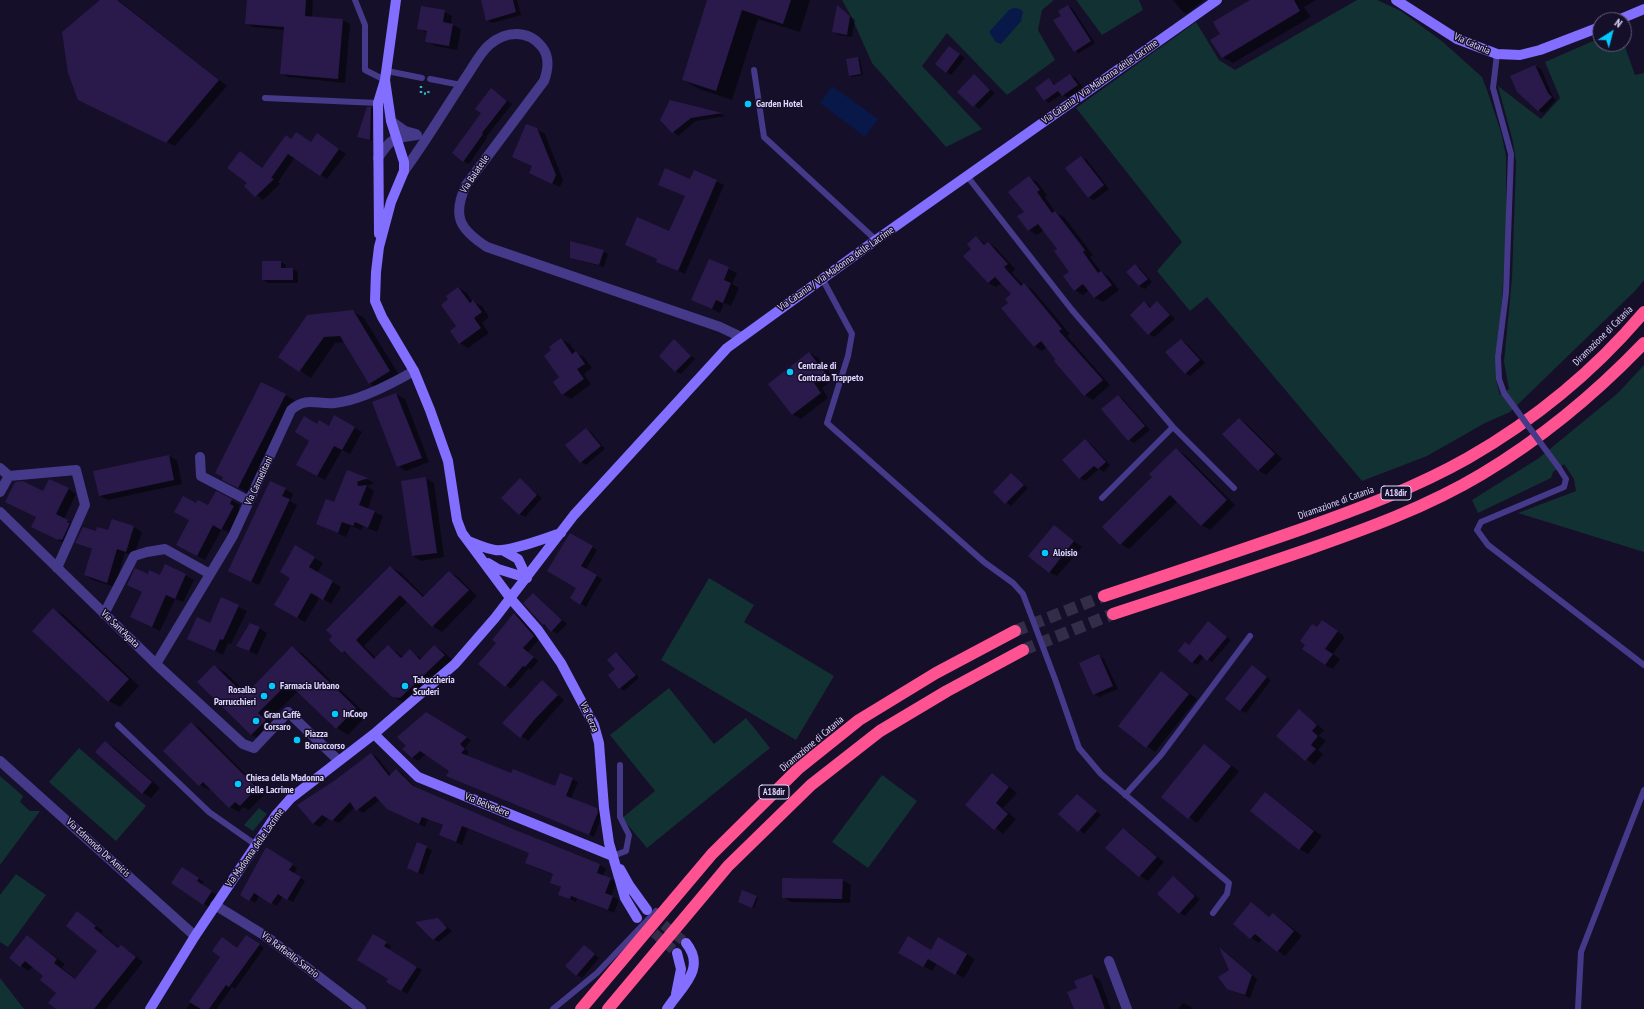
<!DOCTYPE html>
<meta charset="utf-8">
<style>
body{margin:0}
#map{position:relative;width:1644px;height:1009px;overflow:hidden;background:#160f29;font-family:"PT Sans Narrow",sans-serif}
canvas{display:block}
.north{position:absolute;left:1592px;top:12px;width:40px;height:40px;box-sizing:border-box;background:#160f29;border:1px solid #675f7f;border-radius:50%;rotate:36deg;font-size:11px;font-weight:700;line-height:16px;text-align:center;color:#e0d7ff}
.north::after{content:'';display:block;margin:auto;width:14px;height:18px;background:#03c9ff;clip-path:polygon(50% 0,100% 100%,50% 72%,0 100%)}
</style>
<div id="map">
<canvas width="1644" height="1009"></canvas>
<div class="north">N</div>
</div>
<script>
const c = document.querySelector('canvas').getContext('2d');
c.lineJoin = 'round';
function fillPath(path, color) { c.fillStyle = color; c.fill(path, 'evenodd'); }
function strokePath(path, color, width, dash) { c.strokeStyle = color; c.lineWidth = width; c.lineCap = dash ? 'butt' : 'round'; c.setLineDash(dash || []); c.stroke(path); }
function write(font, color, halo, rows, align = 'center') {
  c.font = font + ' "PT Sans Narrow",sans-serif'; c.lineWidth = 3; c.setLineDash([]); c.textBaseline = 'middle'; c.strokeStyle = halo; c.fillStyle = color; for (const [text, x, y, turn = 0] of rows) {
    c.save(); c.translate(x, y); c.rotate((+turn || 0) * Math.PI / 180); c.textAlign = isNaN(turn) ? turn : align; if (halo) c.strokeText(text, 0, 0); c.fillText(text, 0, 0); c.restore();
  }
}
fillPath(new Path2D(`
 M842,0h212l-12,10 -4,20 17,30 -48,35 -60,-62 -25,33 60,63 -36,18 -74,-84 -21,-47z
 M1076,0h63l4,10 -41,25z
 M1357,0h20l24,11 42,31 39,35 5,13 14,42 5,24v80l-4,64 -6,55v25l4,15 9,-6 -5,-27 8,-84 4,-116 -3,-20 -15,-56 43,33 19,-21 -15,-36 55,-24v6h24l11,31 9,-2v207l-8,10 -126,122 -25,11 -58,33 -65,25 -155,-184 -17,14 -33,-40 25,-29 -106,-134 120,-86 23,38 16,10z
 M1644,365v187l-126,-39 58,-22 -2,-12 -10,-15 -11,8 -2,6 -73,35 -6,-13 67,-42 79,-65z
 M709,578l45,27 -10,17 90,54 -38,64 -135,-80z
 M669,688l45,56 32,-26 24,30 -123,100 -25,-30 33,-27 -45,-56z
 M79,748l67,58 -30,35 -67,-59z
 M882,775l35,26 -49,67 -36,-26z
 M0,776l23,20 -3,6 10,9h10l-40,54z
 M259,808l8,6 -14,17 -9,-6z
 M16,874l30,21 -38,52 -8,-5v-47z
 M0,978l24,31h-24z`), '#123133');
fillPath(new Path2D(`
 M1014,8l6,1 3,3 -2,7 1,1 -21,24 -5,-2 -7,-10 20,-22z
 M832,86l46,33 -13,18 -45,-34z`), '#081848');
fillPath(new Path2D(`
 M102,0h16l109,86 -52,60 -87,-42z
 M248,0h65l-1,17 31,3 7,4 -5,59 -57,-6 -7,-4 3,-43 -31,-3 -7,-4z
 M488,0h29l4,15 -29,8 -5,-3z
 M709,0h101l-10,32 -42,-13 -26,81 -33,-11 -16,-9z
 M1173,0h31l-18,14 -4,-3z
 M1252,0h64l-12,7 7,10 -78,46 -11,-6v-23z
 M1068,6l4,2 23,35 -16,10 -4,-2 -13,-35z
 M838,7l17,13 -3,17 -13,-2 -6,-3z
 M444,11l8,5 -1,8 10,5 -4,21 -22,-4 -8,-5 1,-8 -10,-4z
 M950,47l15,11 -14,17 -5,-3z
 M858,58l2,1 3,16 -11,2 -2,-1z
 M1535,66l6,3 12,28 3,3 -12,13 -6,-3z
 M1070,75l6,3 7,10 -15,10 -6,-4 -13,9 -5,-3 5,-21 7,6z
 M974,76l21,17 -16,16 -20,-17z
 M491,89l21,15 -26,33 1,1 -18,26 -6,-3z
 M670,101l51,13 4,2 -29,5 -18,15 -17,-16z
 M370,108l3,1 -1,32 -14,-4z
 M536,129l9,5 18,46 -3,7 -30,-14 3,-7z
 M317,134l29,20 -19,25 -32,-22 -17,25 2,2 -17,16 -18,-14 3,-3 -1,-27 16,13 28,-30 20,4z
 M1081,157l6,3 22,29 -15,11 -6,-3z
 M695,171l29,14 -39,89 -21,-9 -6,-6 27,-63 -19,-8 25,-8z
 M1029,177l8,5 10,13 -2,2 11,16 8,4 29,38 -3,2 12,16 7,4 10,13 -16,12 -8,-4 -6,-8 -6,5 -8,-5 -4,-18 -13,-23 -14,-19 -7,5 -8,-5 -4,-18z
 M976,237l10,7 2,-1 8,5 19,21 -3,4 11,12 9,4 38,45 -3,2 43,49 -17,15 -8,-5 -38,-48 -5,4 -8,-5 -25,-43 3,-9 -10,-11 -6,4 -8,-4 -16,-34z
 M603,251l5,3 -4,13 -27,-7 -6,-3z
 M709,260l28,13 -5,11 7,4 -8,18 -7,-3 -4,10 -28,-13z
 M280,262l6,3v4h7l5,3v11h-30l-5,-3z
 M1135,265l5,3 12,14 -7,7 -6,-3z
 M459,288l8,5 6,9 9,4 7,11 -7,6 7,10 -21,15 -8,-5 -3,-17z
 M1145,302l7,6 6,-6 17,17 -21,18 -5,-3 -18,-19z
 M352,311l12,7 37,60 -21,12 -11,-7 -24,-41 -10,1 -24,35 -32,-21z
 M561,339l9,5 6,9 8,4 8,11 -8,6 7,10 -20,15 -8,-5 -3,-17 -7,-26z
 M1181,340l5,3 19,20 -15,13 -5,-3z
 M675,341l20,18 -14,15 -6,-3z
 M810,353l8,5 16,21 -12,9 6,10 -27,21 -9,-5z
 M396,394l9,5 24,63 -23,9 -8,-5z
 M285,395l11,6 -47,92 -15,-8z
 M1118,396l5,3 27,31 -16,13 -5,-3z
 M335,417l27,15 -12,22 -8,-4 -17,30 -28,-15 20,-40 12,2z
 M1239,419l8,5 35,35 -16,16 -8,-5z
 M586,429l5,3 14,17 -19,16 -5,-3z
 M1085,441l6,3 19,21 -6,7 -5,-3 -14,12 -5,-3z
 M1176,449l8,5 51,51 -25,25 -9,-5 -23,-24 -49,48 -8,-5 -18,-17 50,-50z
 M169,456l8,4 5,24 -74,16 -8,-4z
 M348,471l27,12 -8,3 7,5 -6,18 15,7 -6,16 -14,-6 -2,4 -10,-4 -5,11 -28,-13 17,-20z
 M1011,474l17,14 -17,18 -17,-14z
 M426,478l8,5 10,74 -23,4 -8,-5z
 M520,480l22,18 -17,19 -6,-3z
 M68,489l8,5 -12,25 12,6 -10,19 -34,-17 5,-10 7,-25z
 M285,489l8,5 -3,7 7,4 -38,80 -22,-10z
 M216,492l24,13 -2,4 4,2 -12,22 -8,-4 -17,31 -28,-15 19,-40 12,1z
 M1054,526l28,21 -25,29 -8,-4z
 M134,527l8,5 -8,24 -9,-3 -10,34 -22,-7 -8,-5 8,-25 -17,-7 21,-11z
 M571,534l26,16 -11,19 16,10 -16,28 -15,-9 6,-10z
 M295,547l28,16 -6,10 24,14 -10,17 -11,-7 -15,25 -29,-17 16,-28z
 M390,567l10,5 25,25 24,-25 9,5 19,19 -35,36 -9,-6 -26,-24 -43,44 12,12 12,-12 15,11 7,-6 12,8 12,-13 10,6 9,9 -44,41h-7l-9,-6 -41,-38 -9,-6 -13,-12z
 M148,575h37l9,5 -11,22 -8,-3 -15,32 -20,-10 3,-29z
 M534,594l33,30 -10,10 -14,-9 -18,-22z
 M221,599l26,12 -16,33 -3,-1 -5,12 -34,-16 22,-15z
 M53,609l11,6 75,71 -19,21 -11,-6z
 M515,614l5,3 19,22 -11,13 10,9 -7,9 -2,-2 -18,21 -31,-25 17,-21z
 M1209,623l22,17 -19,22 -8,-5 -7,8 -5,-3 -3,-17z
 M1331,626l14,11 -12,17 7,5 -7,10 -8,-4 -7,-37z
 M259,628l8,5 -10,22 -19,-9z
 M292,648l11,6 64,61 -19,20 -11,-7 -39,-37 -29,29 7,7 -13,14 -11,-6 -54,-53 16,-16 11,6 22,22z
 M616,653l5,3 18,22 -15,13 -4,-3 -4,-19z
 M1099,656l5,3 14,30 -19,8 -5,-3z
 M1257,669l14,11 -25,33 -6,-3z
 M1161,672l36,27 -42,53 -36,-27z
 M543,682l21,18 -36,41 -24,-18z
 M1299,710l25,20 -5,6 7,5 -8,9 5,4 -9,11 -37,-29z
 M426,713l45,27 -6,8 4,4 -3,4 46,18 44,13 5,-13 17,8 -7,17 32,13 -9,25 -142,-59 -1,-8 -25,-16 -8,7 -5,-3 -9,-9z
 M191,723l9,5 65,66 -16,16 -6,-3 -4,5 -9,-5 -19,-19 -2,2 -9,-5 -35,-34z
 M105,742l9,5 46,41 -9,10 -8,-5z
 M1204,745l35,26 -42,52 -34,-26z
 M371,754l6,3 14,18 6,-5 5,3 15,16 189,79 -3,8 14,6 -6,14 8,4 -5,13 -37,-15 -1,4 -16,-8 2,-6 -11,-6 3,-7 -22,-9 -2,-13 -62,-24 -6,16 -22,-10 4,-9 -16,-7 -3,8 -37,-18 -8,-9 -17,13 -8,-6 -16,16 -10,-5 -9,9 -6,-3 -15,-19 35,-23z
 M993,774l24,19 -14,15 13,11 -13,15 -36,-29z
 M1265,793l57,43 -14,18 -9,-5z
 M1077,795l24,20 -17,19 -24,-20z
 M1123,829l8,5 33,28 -16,19 -8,-5 -33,-28z
 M417,844l15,6 -9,25 -15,-7z
 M267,849l30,19 -3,6 11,7 -12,21 -10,-6 -6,10 -17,-11 -5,8 -14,-9z
 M187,871l17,11 -2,3 15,10 -8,12 -5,-3z
 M1173,877l27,22 -15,17 -5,-3z
 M842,880l9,5 -1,18 -59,-1 -8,-5z
 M756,897l2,1 -4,10 -13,-5z
 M1252,904l18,13 3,-3 8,5 21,17 -17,20 -23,-17 -3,4 -8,-5z
 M78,913l25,18 -2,2 19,15 1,-2 8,5 14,11 -37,47h-49l1,-16 -13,-17 -12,-10 -4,5 -8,-5 7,-30 37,28 -3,4 14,11 23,-28z
 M438,919l14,12 -13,11 -6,-3z
 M373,935l18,11 -2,4 33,20 -15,24 -19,-12 2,-3z
 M938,938l37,21 -11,19 -27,-15 -5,8 -33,-19 32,-1z
 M252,939l12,9 -29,41 -3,-2 -15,21 1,1h-32l36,-52z
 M584,946l15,12 -17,20 -5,-3z
 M1222,949l35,30 -7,19 -23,-10 3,-17z
 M1092,975l8,5 11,29h-36l3,-20z
 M1183,1003l8,4 2,2h-15z`), '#0007');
fillPath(new Path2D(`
 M100,0h17l102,80 -53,63 -88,-43 -10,-27 -6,-41z
 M247,0h59l-1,16 38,3 -5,60 -58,-5 4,-47 -39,-3z
 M481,0h32l3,12 -30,9z
 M707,0h84l-8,24 -41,-14 -26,81 -34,-11z
 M1250,0h44l6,11 -78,47 -12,-18 10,-6 -7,-12z
 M837,5l13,11 -3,19 -15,-3z
 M1068,5l23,36 -17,11 -21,-32 8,-4 -3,-5z
 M421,6l24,4 -2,12 10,2 -4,22 -24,-4 2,-11 -10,-2z
 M949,46l11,8 -14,19 -11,-9z
 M858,57l3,17 -12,2 -3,-17z
 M1535,65l13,28 4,4 -14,14 -21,-19 -7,-16z
 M974,74l16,16 -17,17 -16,-15z
 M1070,74l8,11 -16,11 -4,-5 -14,10 -9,-13 14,-10 5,7z
 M491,88l16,13 -25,32 1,1 -20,28 -11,-9 29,-40 -6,-4z
 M670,100l52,13 -31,5 -19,15 -12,-13z
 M367,107h4l-1,33 -13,-3z
 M526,124l11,4 19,47 -4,9 -23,-11 3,-7 -20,-9z
 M296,132l15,10 6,-9 22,16 -19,27 -32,-22 -17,24 3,1 -19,18 -11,-11 3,-3 -20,-15 13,-17 22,17 24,-33 5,4z
 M1081,156l23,29 -16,13 -23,-30z
 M665,168l25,11 4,-9 23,10 -39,91 -22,-9 1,-3 -32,-14 12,-28 32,14 16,-35 -27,-11z
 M1029,176l11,14 -3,2 15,21 3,-2 30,39 -2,2 15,21 3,-2 11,14 -18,13 -11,-14 -9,7 -11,-15 6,-4 -15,-21 3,-2 -19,-25 -10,7 -11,-15 7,-4 -16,-20z
 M976,236l8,9 4,-3 20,22 -4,3 17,19 3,-3 38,46 -3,2 44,49 -19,16 -30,-35 1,-2 -14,-18 -7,6 -33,-39 7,-5 -3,-4 6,-5 -16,-17 -7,6 -25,-27 8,-7 -4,-5z
 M570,241l34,9 -5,15 -29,-7z
 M709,259l20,8 -5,13 7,3 -8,20 -7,-3 -4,9 -21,-9z
 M262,261h19v7h12v12h-31z
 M1135,264l13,15 -9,7 -13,-14z
 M458,287l12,16 3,-3 9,12 -8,6 7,10 -22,16 -9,-13 6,-5 -15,-21 7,-6 -2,-3z
 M1144,301l6,7 7,-7 13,14 -22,20 -18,-20z
 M353,310l37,61 -21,13 -29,-48 -16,1 -25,35 -21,-15 29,-42z
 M561,338l11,16 4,-3 9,13 -8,5 7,10 -22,16 -9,-13 6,-5 -15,-21 7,-6 -2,-3z
 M674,339l17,17 -16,16 -16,-16z
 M1181,339l19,21 -15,14 -20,-22z
 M809,352l17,22 -12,9 7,10 -29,22 -24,-31z
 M261,382l25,12 -48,94 -16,-8 1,-3 -8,-4z
 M396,393l26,65 -25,9 -25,-65z
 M1118,395l27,31 -17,15 -27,-32z
 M334,415l21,12 -13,23 -8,-4 -17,30 -21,-11 13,-24 -14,-9 9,-16 13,8 2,-4 10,6z
 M1239,418l36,36 -17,17 -36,-37z
 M586,428l15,18 -21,17 -15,-18z
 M1085,439l21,23 -8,7 -4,-3 -15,13 -17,-19z
 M1176,448l51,52 -26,26 -31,-31 -50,50 -18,-18 50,-50 -3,-3z
 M169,455l5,25 -75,16 -6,-25z
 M347,470l21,8 -11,4 1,4 9,-1 -8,20 16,6 -7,17 -13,-6 -2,4 -11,-4 -4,11 -22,-9 10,-25 8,3z
 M1011,473l13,12 -19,19 -12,-12z
 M426,477l11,76 -25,3 -11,-75z
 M520,478l17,17 -18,20 -18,-17z
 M49,479l20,9 -13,26 12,6 -1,2 3,1 -8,17 -3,-1 -1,1 -27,-13 5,-10 -31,-15 10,-20 8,-1 20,10z
 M270,481l16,7 -4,8 8,3 -39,83 -23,-11z
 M216,491l16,8 -2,5 4,2 -13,24 -8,-5 -16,31 -21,-11 13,-25 -15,-8 9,-16 13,7 2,-3 10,5z
 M112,519l22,7 -8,26 -9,-3 -10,34 -23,-8 8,-26 -17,-6 8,-16 13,4 1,-4 11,3z
 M1054,525l20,16 -25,32 -21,-17z
 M570,533l23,13 -12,20 16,9 -17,30 -10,-7 6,-10 -29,-17z
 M295,545l20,12 -6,10 24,14 -10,19 -12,-7 -14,25 -23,-13 16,-27 -10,-6z
 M165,564l21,10 -11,25 -9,-4 -14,32 -22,-10 12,-25 -15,-7 8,-17 13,6 1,-4 11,5z
 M390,566l33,31 26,-26 20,19 -37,37 -32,-32 -44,45 18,19 14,-14 13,13 9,-9 10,11 14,-15 11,10 -45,43 -8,-1 -48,-46 -2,2 -13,-13 3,-4 -6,-6z
 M533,593l29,27 -11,12 -7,-8 -1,1 -20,-22z
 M221,597l18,8 -16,35 -3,-1 -5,12 -28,-12 10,-22 13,6z
 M53,608l76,71 -21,23 -76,-71z
 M514,613l20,23 -11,12 11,9 -9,10 -2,-1 -18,21 -27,-23 18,-21 -4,-3z
 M1322,620l16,11 -13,18 8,5 -8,11 -23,-16 3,-4 -5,-4 12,-17 5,3z
 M1208,621l19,16 -20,24 -7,-7 -8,9 -14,-12 7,-9 4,3z
 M250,623l10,4 -11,24 -13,-5z
 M292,646l64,62 -20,21 -48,-46 -30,30 8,7 -15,15 -54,-53 17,-17 31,30z
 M616,652l20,23 -17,14 -11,-14 7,-6 -8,-9z
 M1099,654l14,32 -20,9 -14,-32z
 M1252,665l15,12 -27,34 -15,-12z
 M1161,671l28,23 -43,54 -28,-22z
 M542,680l16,15 -24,25 -14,18 -18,-15z
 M1299,709l18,16 -5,6 6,5 -7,9 5,4 -11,12 -29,-25z
 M426,712l41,25 -7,7 5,5 -4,4 50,20 2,-4 42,17 5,-13 13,5 -7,18 31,12 1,4 -9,23 -143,-59 3,-5 -29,-20 -8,7 -10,-9 4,-3 -9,-9z
 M191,722l66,66 -17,18 -5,-4 -6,6 -26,-26 -4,4 -36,-35z
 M105,741l47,41 -10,12 -47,-42z
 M1204,744l27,22 -43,53 -27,-22z
 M371,753l18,23 7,-7 17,17 100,43 87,35 -3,9 14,5 -6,15 8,3 -5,14 -37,-14 -1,3 -12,-4 3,-8 -11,-4 3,-9 -28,-11 4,-10 -67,-27 -6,16 -17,-7 4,-10 -21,-8 -3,7 -32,-15 -12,-13 -19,15 -6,-9 -18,19 -10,-6 -9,9 -16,-19 37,-24z
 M992,773l17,14 -13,16 12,11 -14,16 -29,-25z
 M1265,792l49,39 -15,19 -49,-39z
 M1077,794l20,17 -19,21 -20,-18z
 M1123,828l34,29 -18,20 -34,-29z
 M417,842l10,4 -9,27 -11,-5z
 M266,847l27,17 -4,6 12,7 -14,23 -9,-6 -7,10 -17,-11 -5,8 -9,-6z
 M182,867l17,11 -2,3 15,10 -9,14 -32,-22z
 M1173,876l22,20 -16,18 -22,-20z
 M782,878l61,1 -1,20 -60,-1z
 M742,890l15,6 -5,12 -14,-6z
 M1251,902l18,15 4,-4 21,18 -17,21 -22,-18 -5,5 -17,-15z
 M77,911l19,15 -2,2 24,20 3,-3 15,12 -42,52h-38l-8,-6 8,-10 -16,-13 3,-4 -18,-15 -5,6 -11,-9 18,-23 30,24 -3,4 21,16 22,-28 -31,-25z
 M438,918l9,10 -14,12 -18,-18z
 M373,934l14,8 -3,4 33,21 -16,24 -15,-9 2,-3 -31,-19z
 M246,935l14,9 -31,43 -3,-2 -17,24h-8l-12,-7 31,-45 -8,-6 10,-14 15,11z
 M908,936l23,14 7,-13 29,17 -12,21 -27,-16 -5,8 -25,-14z
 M584,945l11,9 -19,22 -11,-10z
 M1219,947l33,28 -7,20 -18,-6 -9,-12 11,-7z
 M1092,974l13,35h-31l-7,-17 10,-4 -3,-7z`), '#2a1a4b');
strokePath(new Path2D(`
 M652,915l34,28
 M643,923l34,30`), '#342d49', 10, [10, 5]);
strokePath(new Path2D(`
 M1015,631l89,-35
 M1023,650l90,-36`), '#342d49', 12, [12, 6]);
strokePath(new Path2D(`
 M421,86v7l7,1 1,-5`), '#2bb7bf', 2.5, [2, 3]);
strokePath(new Path2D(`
 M355,0l10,25v45l20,10
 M1497,54l-4,34 18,66 -5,139 -8,64 1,22 5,14
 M754,70l10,67 112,103
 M387,71l35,7
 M430,79l31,6
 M265,98l113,5
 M967,176l105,134 101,117 61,61
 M823,280l29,54 -4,22 -21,67 157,139 29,21 10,11 32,85 24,69 22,26 128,109 -2,11 -14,19
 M1559,468l7,11 -2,8 -83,35 -4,8 11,15 156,120
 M1102,498l71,-71
 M118,725l91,87 47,33
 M1125,795l36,-40 89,-119
 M613,856l13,-5 3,-16 -9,-18v-52
 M553,1009l44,-36 59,-62
 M1578,1009l3,-57 63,-162`), '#453989', 6);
strokePath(new Path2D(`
 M391,121l14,10 11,3
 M378,158c14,-21 15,-20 39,-23
 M404,171c22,-30 41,-62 62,-94 7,-10 14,-24 23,-32 16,-14 39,-16 53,2 8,10 6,23 2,34l-78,104c-14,31 -7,44 21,62l233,80 21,10
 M200,457l1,19 48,25
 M0,468l9,8 -9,16
 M9,476l67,-6 9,35 -28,63
 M0,512l156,152 87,80 11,4 34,-36 50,48
 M104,614l30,-58 13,-4 18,-3 45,25
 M156,664l77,-128 58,-126c16,-14 26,-5 44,-7 23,-2 58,-20 79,-32
 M0,761l195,175
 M215,905l52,32 94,72
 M1109,961l18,48`), '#453989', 10);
strokePath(new Path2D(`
 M1396,0l61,39 40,15 23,1 20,-5 60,-23
 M1618,20l26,-11
 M385,80l6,41 13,41v9l-13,31 -12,45 -3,25 -1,29 7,16 32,54 16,39 18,51 9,59 5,13 49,66 27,31 23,33 33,62 5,18 5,65 5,35 16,55 12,20
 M379,234l-1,-131 7,-23 11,-80
 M468,541c8,3 18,8 27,9 15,2 50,-12 66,-17
 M502,550l16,9 9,19
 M488,563l10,6 29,9
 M374,734l44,43 195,79
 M620,869l9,16 18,25
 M676,994l5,-25 -4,-16
 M150,1009l45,-73 81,-121 15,-17 83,-64 81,-70 40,-46 79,-103 153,-167 149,-108 341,-240
 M667,1009c14,-22 40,-40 19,-66`), '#826eff', 10);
strokePath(new Path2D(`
 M1104,596c66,-22 132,-44 198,-67 56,-20 113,-41 166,-71 66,-38 127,-88 176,-146
 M1113,614c64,-21 129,-42 193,-64 60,-21 121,-43 176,-76 60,-36 113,-80 162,-131
 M581,1009l131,-155 87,-86 60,-48 77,-47 79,-42
 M608,1009l120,-143 83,-81 69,-54 67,-40 76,-41`), '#ff5291', 12);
strokePath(new Path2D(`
 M1504,393l55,75`), '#453989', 6);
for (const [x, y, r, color] of [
 [748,104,4,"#03c9ff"],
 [790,372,4,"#03c9ff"],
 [1045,553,4,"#03c9ff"],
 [272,686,4,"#03c9ff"],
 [405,686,4,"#03c9ff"],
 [264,696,4,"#03c9ff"],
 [335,714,4,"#03c9ff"],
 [256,721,4,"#03c9ff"],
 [297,740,4,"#03c9ff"],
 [238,784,4,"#03c9ff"]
]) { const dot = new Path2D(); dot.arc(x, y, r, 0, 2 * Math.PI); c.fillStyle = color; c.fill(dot); strokePath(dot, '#160f29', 1.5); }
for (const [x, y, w] of [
 [1396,493,30],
 [774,792,30]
]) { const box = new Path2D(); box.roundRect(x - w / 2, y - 7, w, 14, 3); c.fillStyle = '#160f29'; c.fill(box); strokePath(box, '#e0d7ff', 1); }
write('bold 9px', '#e0d7ff', null, [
 ["A18dir",1396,493],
 ["A18dir",774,792]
]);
write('10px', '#e0d7ff', '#160f29', [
 ["Via Catania",1472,44,24],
 ["Via Catania / Via Madonna delle Lacrime",1100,82,-35],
 ["Via Balatelle",475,174,-56],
 ["Via Catania / Via Madonna delle Lacrime",836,269,-35],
 ["Diramazione di Catania",1603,336,-45],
 ["Via Carmelitani",259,481,-65],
 ["Diramazione di Catania",1336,503,-20],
 ["Via Sant'Agata",120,629,44],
 ["Via Cerza",589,717,66],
 ["Diramazione di Catania",812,744,-40],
 ["Via Belvedere",487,805,22],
 ["Via Edmondo De Amicis",98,848,42],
 ["Via Madonna delle Lacrime",255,848,-55],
 ["Via Raffaello Sanzio",290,955,37]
]);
write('bold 10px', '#e0d7ff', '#160f29', [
 ["Garden Hotel",756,104],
 ["Centrale di",798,366],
 ["Contrada Trappeto",798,378],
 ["Aloisio",1053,553],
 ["Tabaccheria",413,680],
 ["Scuderi",413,692],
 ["Farmacia Urbano",280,686],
 ["Rosalba",256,690,"right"],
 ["Parrucchieri",256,702,"right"],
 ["InCoop",343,714],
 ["Gran Caffè",264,715],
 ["Corsaro",264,727],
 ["Piazza",305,734],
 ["Bonaccorso",305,746],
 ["Chiesa della Madonna",246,778],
 ["delle Lacrime",246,790]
], 'left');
</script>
